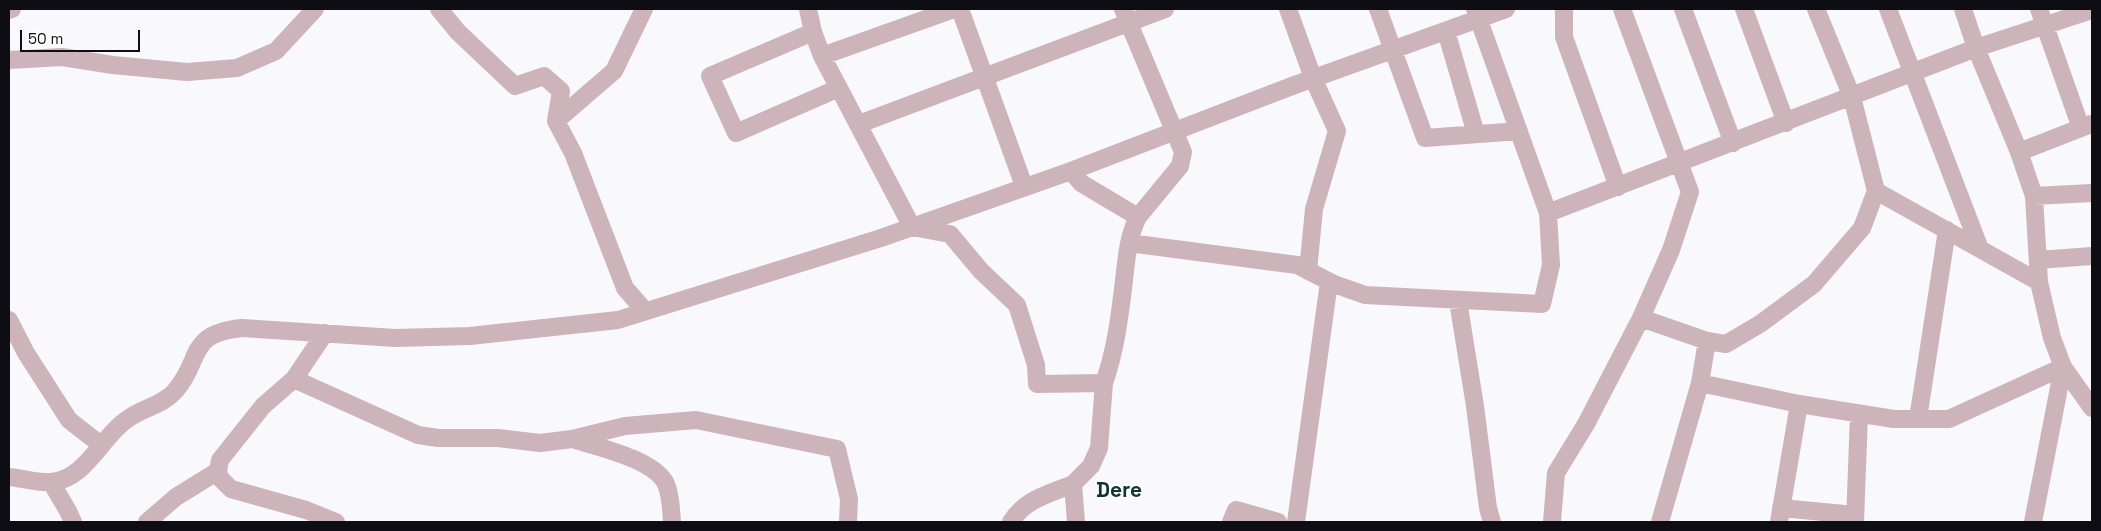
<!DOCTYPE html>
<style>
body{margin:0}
#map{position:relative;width:2101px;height:531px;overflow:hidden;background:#f9f8fc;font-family:"Space Grotesk",sans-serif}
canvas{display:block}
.frame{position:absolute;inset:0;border:10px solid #0e0d13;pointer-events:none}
.scale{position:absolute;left:20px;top:30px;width:120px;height:22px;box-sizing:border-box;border:2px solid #0e0d13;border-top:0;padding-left:6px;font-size:15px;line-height:18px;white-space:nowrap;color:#0e0d13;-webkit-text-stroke:4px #fff;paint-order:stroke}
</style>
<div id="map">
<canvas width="2101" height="531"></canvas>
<div class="frame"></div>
<div class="scale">50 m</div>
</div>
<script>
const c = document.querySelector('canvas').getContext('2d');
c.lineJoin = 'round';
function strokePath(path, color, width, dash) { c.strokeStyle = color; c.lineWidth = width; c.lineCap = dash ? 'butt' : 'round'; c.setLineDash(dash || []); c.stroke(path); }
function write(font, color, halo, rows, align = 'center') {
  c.font = font + ' "Space Grotesk",sans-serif'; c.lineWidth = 4; c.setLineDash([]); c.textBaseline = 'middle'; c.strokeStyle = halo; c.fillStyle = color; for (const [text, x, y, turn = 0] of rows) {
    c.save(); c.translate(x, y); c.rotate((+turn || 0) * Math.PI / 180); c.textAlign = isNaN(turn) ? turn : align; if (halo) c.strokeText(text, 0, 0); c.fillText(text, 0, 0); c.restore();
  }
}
strokePath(new Path2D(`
 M439,9l19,23 57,54 29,-10 17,15 -5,30 17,32 52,135 20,23
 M808,9l5,23 9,24 90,171 38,7 31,37 36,34 19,60 1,19 67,-1 -5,65 -8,18 -18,18 3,38
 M960,9l64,177
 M1288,9l25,69 24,53 -23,78 -6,62
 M1378,9l47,129 94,-7
 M1564,9v28l54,150
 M1683,9l50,134
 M1744,9l42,114
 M1888,9l92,240
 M1963,9l13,39 43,104 15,44 5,86
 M2039,9l42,119
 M9,10l3,-1
 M1446,31l30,103
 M813,32l-103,44 26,57 103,-45
 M822,56l132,-47
 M9,60l53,-3 51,8 74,7 50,-4 39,-17 39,-42
 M556,121l58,-50 30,-62
 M859,124l306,-115
 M2019,152l72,-28
 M1071,171l10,12 57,34
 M1876,191l163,91 13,56 11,29 29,41
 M2034,196l58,-3
 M1548,213l428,-165 116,-38
 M1129,243l168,22 37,19 31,11 177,9 9,-39 -3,-52 -73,-204
 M2038,260l54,-4
 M1458,301l17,105 13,102 4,14
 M1641,318l66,23 19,3 34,-20 54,-40 48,-56 14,-37 -24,-94 -36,-88
 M9,320l17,33 43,67 32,25
 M325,333l-31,46 -31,27 -43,54 -2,11 2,7 11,11 75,21 30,12
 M294,379l124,56 20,3h60l42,5 32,-4 53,-13 71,-6 141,29 12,50 -1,23
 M1104,383c11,-31 15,-62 19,-94 3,-24 4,-51 15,-72l42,-51 3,-14 -60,-143
 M1700,383l99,21 95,15h55l114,-52
 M1918,419l29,-189
 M572,439c25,8 82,20 94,45 5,12 5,25 6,38
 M9,477c13,1 28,6 42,5 35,-2 51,-47 78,-64 14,-10 34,-13 46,-27 28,-31 10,-57 67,-63l153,10 75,-2 148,-16 263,-82 190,-67 221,-85 214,-77
 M51,482l17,29 5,11
 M1781,508l74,7
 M147,522l29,-25 42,-26
 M1011,522c14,-23 38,-28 62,-38
 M1231,522l5,-12 42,12
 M1296,522l33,-240
 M1552,522l4,-49 30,-49 55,-106 30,-68 19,-58 -68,-183
 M1660,522l40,-139 7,-42
 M1779,522l20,-118
 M1855,522l4,-108
 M2033,522l30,-155`), '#cdb4ba', 18);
write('bold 21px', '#103335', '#fff', [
 ["Dere",1119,491]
]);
</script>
